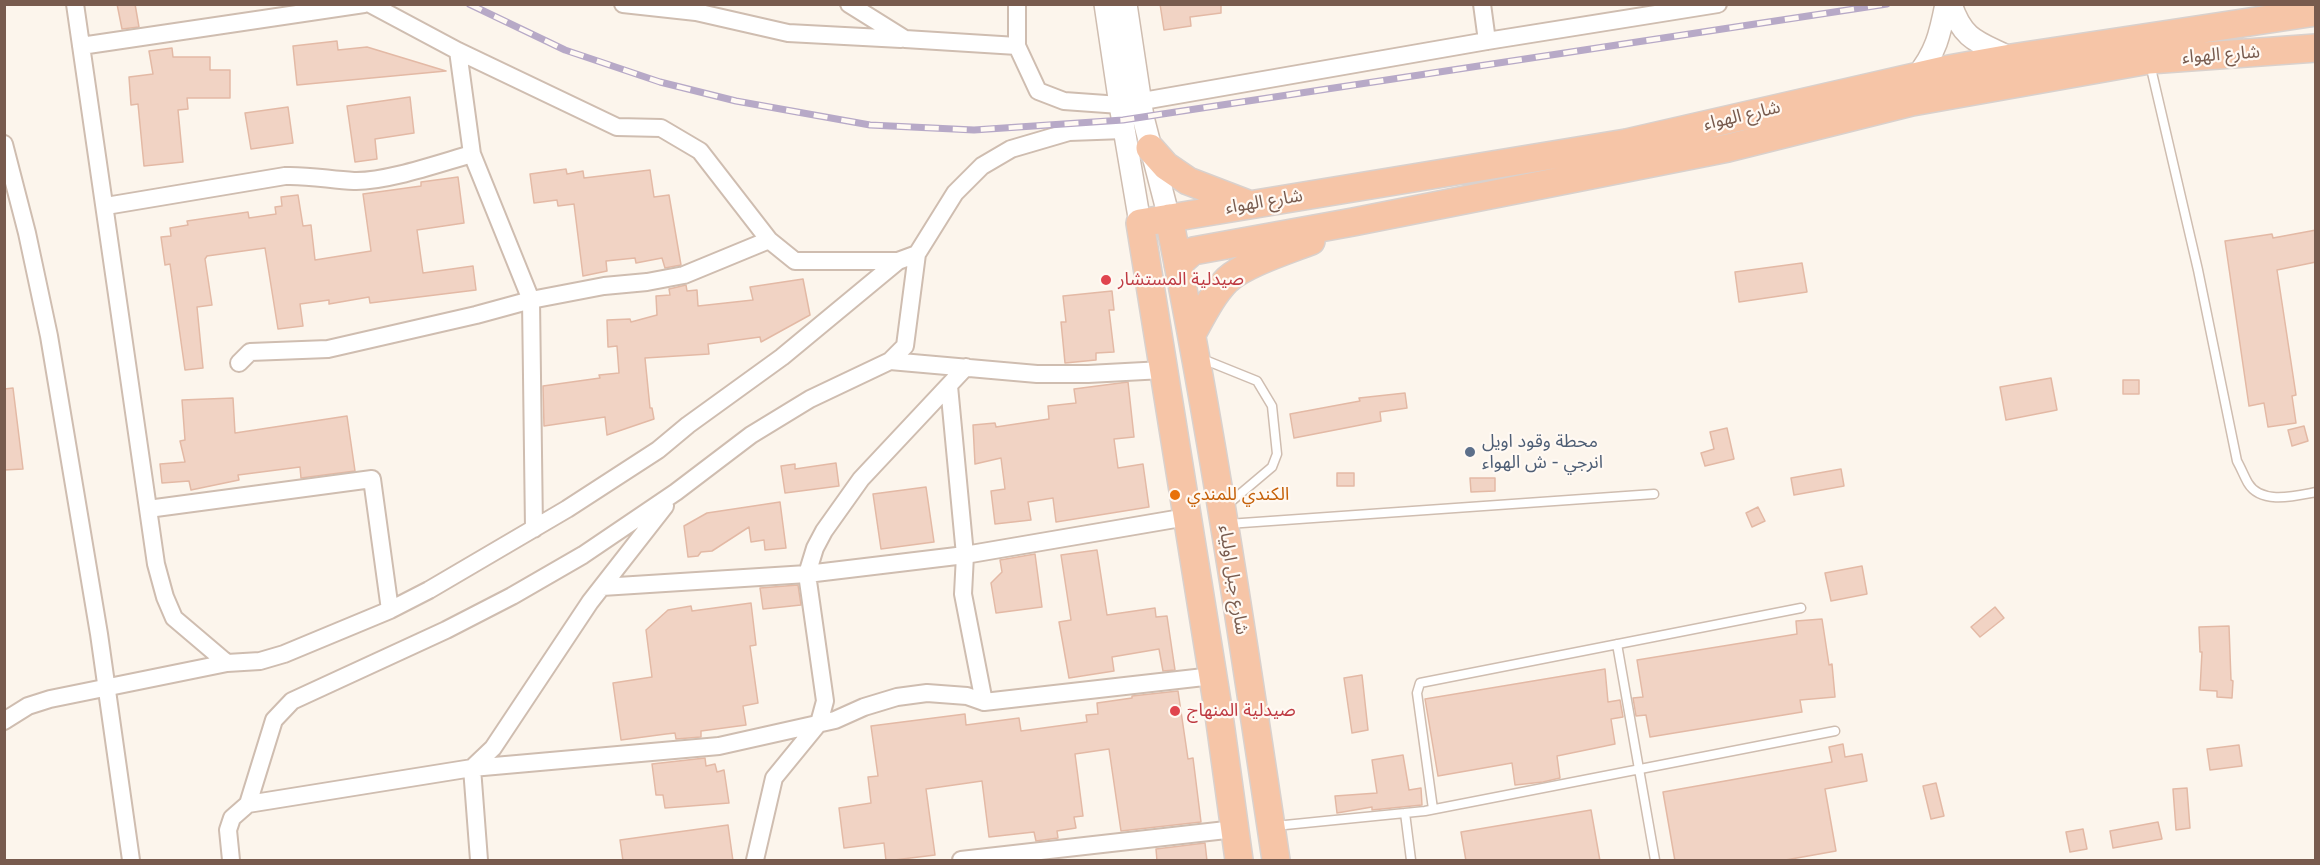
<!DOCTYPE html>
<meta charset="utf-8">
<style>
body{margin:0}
#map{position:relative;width:2320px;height:865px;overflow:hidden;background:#fcf5ec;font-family:"Fira Sans",sans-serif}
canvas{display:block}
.frame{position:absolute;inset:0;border:6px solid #785b4e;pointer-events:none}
</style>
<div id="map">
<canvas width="2320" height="865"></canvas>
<div class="frame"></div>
</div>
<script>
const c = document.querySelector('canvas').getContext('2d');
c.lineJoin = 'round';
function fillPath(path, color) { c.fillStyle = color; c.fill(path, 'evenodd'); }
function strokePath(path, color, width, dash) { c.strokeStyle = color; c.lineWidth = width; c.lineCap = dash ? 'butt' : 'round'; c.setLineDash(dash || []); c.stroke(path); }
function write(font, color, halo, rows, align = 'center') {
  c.font = font + ' "Fira Sans","Noto Sans Arabic",sans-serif'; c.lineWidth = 4.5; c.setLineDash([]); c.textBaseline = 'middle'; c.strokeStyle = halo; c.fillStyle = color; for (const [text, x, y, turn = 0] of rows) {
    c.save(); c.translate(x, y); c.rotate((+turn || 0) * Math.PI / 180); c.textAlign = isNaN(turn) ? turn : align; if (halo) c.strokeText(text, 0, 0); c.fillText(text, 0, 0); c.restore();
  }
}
const building = new Path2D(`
 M117,4h18l4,23 -17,2z
 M1160,4h61v9l-31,4 1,9 -27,4z
 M337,41l1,9 29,-3 79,24 -149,14 -4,-39z
 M172,48l1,9h37v13h20v28h-43l1,11 -10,1 5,52 -39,4 -6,-62 -7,1 -2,-28 24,-3 -4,-23z
 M410,97l4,36 -39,6 2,20 -22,3 -8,-56z
 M288,107l5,36 -42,6 -6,-36z
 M566,169l1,5 16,-3 1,7 66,-8 4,27 15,-2 12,70 -16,3 -3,-10 -26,5 -1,-5 -29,3 1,10 -24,5 -9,-72 -16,2 -1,-6 -23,3 -4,-29z
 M458,177l6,46 -47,7 6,43 50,-7 3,24 -106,13 -1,-6 -40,7v-4l-29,4 3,22 -25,3 -13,-81 -58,8 -2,3 7,46 -15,2 6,61 -18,2 -15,-106 -5,1 -4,-28 10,-1 -1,-8 18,-3 -1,-4 61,-9 1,6 27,-4 -1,-7 7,-1 -1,-9 17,-2 5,31 8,-1 4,35 56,-9 -8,-57 58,-8v-4z
 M2316,230v32l-39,8 19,125 -4,1 4,27 -28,4 -4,-24 -15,3 -24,-165 47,-7 1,4z
 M1802,263l5,29 -68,10 -4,-30z
 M803,279l7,36 -49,27 -1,-5 -52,7 1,10 -64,4 5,50h2l2,11 -47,16 -2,-18 -61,9 -1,-40 57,-8 -1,-3 20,-2 -2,-27 -9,1 -1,-27 23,-1 1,3 26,-7 -1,-19 14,-1 -1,-6 17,-4 1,6 10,-1 1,16 55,-6 -3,-13z
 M1112,291l2,19h-5l5,42 -18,1v7l-31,3 -4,-41h5l-3,-26z
 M2051,378l6,32 -51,10 -6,-33z
 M2123,380h16v14h-16z
 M1128,382l6,55 -20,2 4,29 25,-4 6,43 -93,15 -3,-24 -25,4 3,18 -36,4 -4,-33 14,-2 -4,-31 -26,6 -2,-39 22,-2 1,4 53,-8 -1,-13 28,-3 -2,-14z
 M13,388l10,81 -19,1v-81z
 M1405,393l2,15 -27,4 1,9 -87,17 -4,-24 70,-13 -1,-3z
 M233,398l2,35 112,-17 8,55 -54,7 -1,-11 -62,8 1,5 -48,10 -2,-9 -27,2 -2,-19 25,-2 -5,-21 5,-1 -3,-40z
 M2304,426l4,15 -16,5 -4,-16z
 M1727,428l7,31 -29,7 -4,-13 13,-4 -4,-17z
 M836,463l3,23 -54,7 -4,-27 14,-2v5z
 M1841,469l3,17 -50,9 -3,-17z
 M1337,473h17v13h-17z
 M1470,478h25v13l-24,1z
 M926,487l8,55 -53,7 -8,-55z
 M780,502l6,46 -21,2 -1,-10 -13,2 -2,-15 -37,24 -11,1 -3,4 -10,1 -4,-31 23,-13z
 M1758,507l7,14 -13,6 -6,-14z
 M1097,550l10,65 48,-7 1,9 11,-1 8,54 -12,1 -4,-22 -47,8 2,14 -45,7 -10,-56 12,-2 -10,-65z
 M1035,554l7,53 -46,6 -5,-30 11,-11 -2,-12z
 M1862,566l5,28 -36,7 -6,-28z
 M798,585l3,20 -38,4 -3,-21z
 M751,603l5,42 -6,1 8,57 -15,3 3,19 -45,6v6l-25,2 -1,-6 -9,1 -45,6 -8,-57 39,-6 -6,-47 22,-20 23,-4 1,5z
 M1995,607l9,11 -24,19 -9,-10z
 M1822,619l7,46 3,-1 3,33 -35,3 2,12 -152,25 -4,-22 -10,1 -3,-18 10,-1 -6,-37 160,-26 -1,-13z
 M2229,626l2,54 2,1 -1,17 -15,-1v-6l-17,-1 2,-38h-2l-1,-25z
 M1605,669l3,33 12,-2 3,17 -12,2 4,25 -58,12 3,22 -17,4 -28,3 -3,-22 -74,13 -13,-77z
 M1362,675l6,55 -16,3 -8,-55z
 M1178,691l10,68 5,-1 8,64 -80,9 -12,-82 -34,5 8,62 -9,1 2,11 -19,3 1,7 -22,3 -2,-9 -45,5 -7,-56 -56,8 9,66 -49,6 -2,-18 -40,5 -5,-40 32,-5 -3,-26 10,-1 -7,-50 94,-12 1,11 53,-7 2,13 66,-9 -1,-7 12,-1 -1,-11 35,-5v-2z
 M1843,744l2,13 17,-3 5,27 -42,8 11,62 -56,10h-105l-12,-69 169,-30 -3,-15z
 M2239,745l3,21 -32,4 -3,-21z
 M1403,755l6,35 12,-2 1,17 -50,5v-3l-35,6 -2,-17 42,-3 -5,-33z
 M705,758l1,8 9,-2 2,8 7,-2 5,33 -64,5 -2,-13h-7l-4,-31z
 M1936,783l8,33 -13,3 -8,-33z
 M2187,788l3,40 -14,2 -3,-41z
 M1591,810l9,51h-134l-5,-29z
 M2158,822l4,17 -49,9 -3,-17z
 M728,825l5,36h-110l-3,-21z
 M2083,829l4,20 -17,3 -4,-20z
 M1205,843l2,18h-50l-1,-12z`);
fillPath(building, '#f1d3c4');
strokePath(building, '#e3b9a5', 1.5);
const service = new Path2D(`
 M2150,64l48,206 39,191c4,7 7,15 11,22 13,22 47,13 68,9
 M1200,358l57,23 15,25 5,48 -5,13 -45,38
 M1228,524l426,-30
 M1617,644l38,216
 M1433,809l-16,-116 3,-10 381,-75
 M1405,813l6,47
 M1275,826l150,-15 410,-80`);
const minor = new Path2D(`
 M75,4l81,560 9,33 9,21 53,45
 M370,4l88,47 159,76 44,1 39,23 69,89 26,21h103
 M623,4l73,8 92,21 113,6
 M849,4l56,35 112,7 21,45 26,10 56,4 367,-64 231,-37
 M1017,4v42
 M1482,4l5,37
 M81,46l283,-42
 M458,51l14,103 59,146 3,229
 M4,144l23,89 22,103 50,298 32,226
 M106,206l179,-30c24,-1 46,4 69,5 32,1 86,-18 118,-27
 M890,361l147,13h51l75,-4
 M239,363l11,-11 78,-3 148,-34 55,-15 73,-14 43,-4 37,-7 85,-35
 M949,386l16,169 -2,39 21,108
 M148,509l224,-30 18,131
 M602,587l205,-13 158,-19 222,-38
 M4,721l24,-15 22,-7 177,-36 33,-2 24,-7 106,-44 39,-20 138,-81 91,-59 30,-25 94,-68 116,-96 19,-7 38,-61 27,-27 29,-17 58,-17 55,-2
 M248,804l224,-36 247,-22 116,-26 29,-13 33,-10 30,-4 40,3 17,6 229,-26
 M231,860l-3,-30 4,-12 16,-14 26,-84 18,-19 154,-71 66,-34 71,-41 93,-63 75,-57 59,-36 80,-38 15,-15 12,-92
 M479,860l-7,-92 21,-20 97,-146 75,-96
 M755,860l19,-82 45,-55 6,-22 -18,-127 8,-26 9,-17 37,-52 105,-112
 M961,860l274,-31`);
const tertiary = new Path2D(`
 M1105,4l15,101 20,118
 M1126,4l17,113 26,101
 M1951,4c12,37 28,38 60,54
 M1916,77c20,-24 24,-43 30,-73`);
const trunk = new Path2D(`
 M1150,148l16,18 22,15 60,23
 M1169,218c43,213 75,428 107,642
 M1178,264l15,-13 160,-29 375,-74 184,-46 237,-42 167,-12
 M1192,334c10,-18 20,-39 35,-54 17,-16 61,-30 84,-39
 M1239,860l-21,-152 -78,-485 486,-80 323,-74 62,-11 305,-46`);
strokePath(service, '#cfbdb0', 11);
strokePath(minor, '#cfbdb0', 20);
strokePath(tertiary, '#cfbdb0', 24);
strokePath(trunk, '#d9d1cd', 30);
strokePath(service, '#fff', 8);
strokePath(minor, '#fff', 16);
strokePath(tertiary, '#fff', 21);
strokePath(trunk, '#f6c5a7', 27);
const rail = new Path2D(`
 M469,4l96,46 95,32 76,19 134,24 104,5 149,-10 764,-116`);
strokePath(rail, '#b7a9c7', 7);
strokePath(rail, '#fff9f3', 4.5, [14]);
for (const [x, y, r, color] of [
 [1106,280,6,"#e0444e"],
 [1470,452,6,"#5c6f8a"],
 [1175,495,6,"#e8710a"],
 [1175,711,6,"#e0444e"]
]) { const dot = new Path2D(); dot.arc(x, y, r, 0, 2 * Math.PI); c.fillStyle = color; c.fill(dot); strokePath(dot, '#fff9f3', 2); }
write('18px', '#785b4e', '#fff9f3', [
 ["شارع الهواء",2221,55,-4],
 ["شارع الهواء",1742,116,-13],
 ["شارع الهواء",1264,202,-9],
 ["شارع جبل اولياء",1233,580,81]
]);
write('18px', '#be3a42', '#fff9f3', [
 ["صيدلية المستشار",1118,280],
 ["صيدلية المنهاج",1187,711]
], 'left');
write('18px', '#4e5e75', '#fff9f3', [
 ["محطة وقود اويل",1482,442],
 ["انرجي - ش الهواء",1482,463]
], 'left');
write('18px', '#c56008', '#fff9f3', [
 ["الكندي للمندي",1187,495]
], 'left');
</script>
